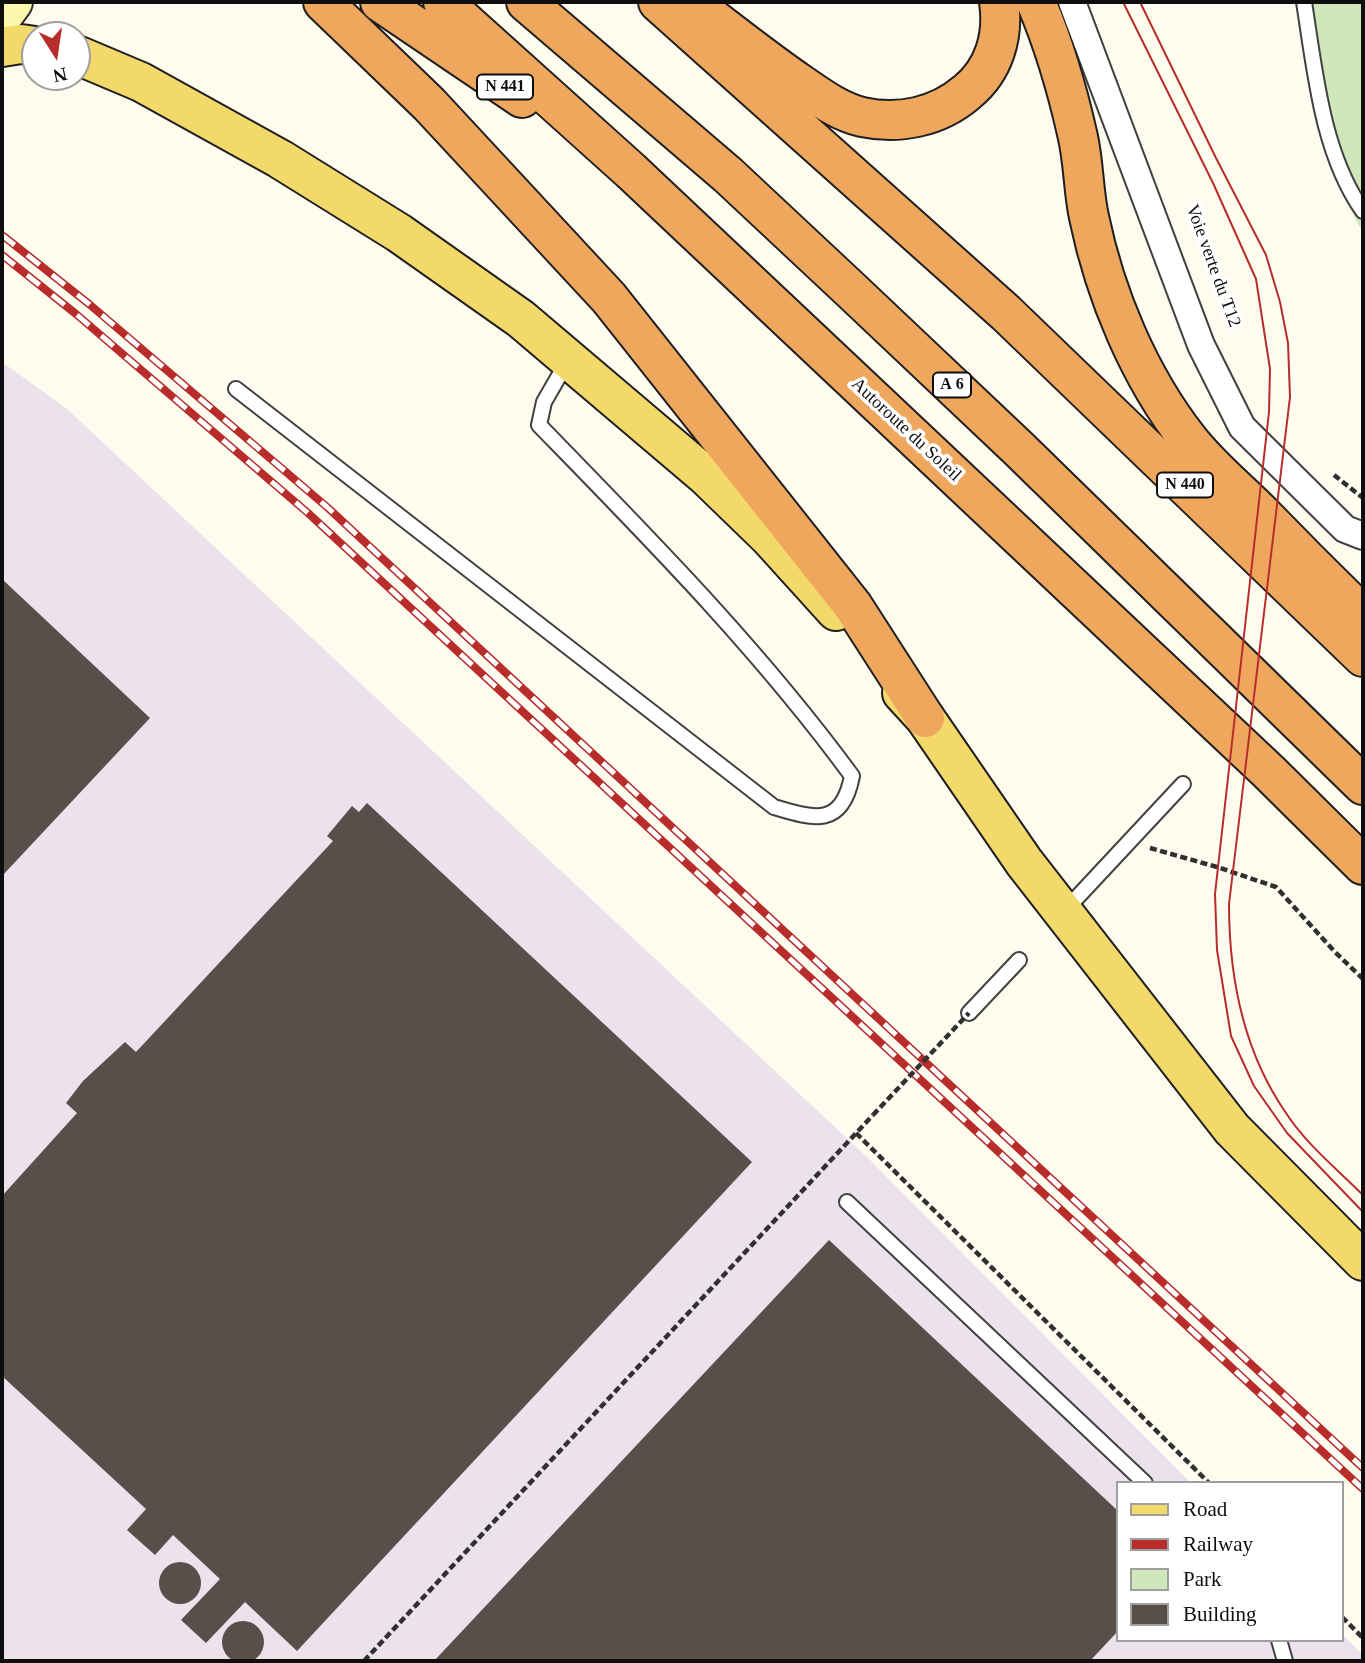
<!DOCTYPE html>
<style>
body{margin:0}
#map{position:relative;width:1365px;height:1663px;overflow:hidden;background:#fefcef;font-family:Georgia,serif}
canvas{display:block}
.frame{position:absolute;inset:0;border:4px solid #0e0e0e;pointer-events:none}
.legend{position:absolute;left:1116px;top:1481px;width:228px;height:161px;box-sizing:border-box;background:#fff;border:2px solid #9f9f9f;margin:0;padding:9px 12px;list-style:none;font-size:21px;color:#0e0e0e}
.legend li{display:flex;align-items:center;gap:14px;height:35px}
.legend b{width:35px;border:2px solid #9f9f9f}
.north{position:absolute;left:21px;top:21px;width:70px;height:70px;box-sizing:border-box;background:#fff;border:2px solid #9f9f9f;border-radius:50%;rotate:168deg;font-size:19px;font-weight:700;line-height:28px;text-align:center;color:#0e0e0e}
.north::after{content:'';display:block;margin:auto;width:24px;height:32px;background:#b82c2b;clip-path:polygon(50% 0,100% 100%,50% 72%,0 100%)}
</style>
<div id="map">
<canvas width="1365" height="1663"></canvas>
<div class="frame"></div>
<ul class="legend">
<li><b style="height:9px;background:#f3d96a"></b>Road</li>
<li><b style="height:9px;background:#b82c2b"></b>Railway</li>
<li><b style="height:19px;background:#cfe7ba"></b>Park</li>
<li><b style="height:19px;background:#564f4a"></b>Building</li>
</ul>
<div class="north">N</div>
</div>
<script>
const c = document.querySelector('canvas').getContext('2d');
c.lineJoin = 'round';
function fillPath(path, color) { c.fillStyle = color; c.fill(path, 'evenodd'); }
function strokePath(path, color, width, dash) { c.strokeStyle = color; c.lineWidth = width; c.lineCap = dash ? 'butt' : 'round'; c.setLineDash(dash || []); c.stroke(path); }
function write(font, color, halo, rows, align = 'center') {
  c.font = font + ' Georgia,serif'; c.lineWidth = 7; c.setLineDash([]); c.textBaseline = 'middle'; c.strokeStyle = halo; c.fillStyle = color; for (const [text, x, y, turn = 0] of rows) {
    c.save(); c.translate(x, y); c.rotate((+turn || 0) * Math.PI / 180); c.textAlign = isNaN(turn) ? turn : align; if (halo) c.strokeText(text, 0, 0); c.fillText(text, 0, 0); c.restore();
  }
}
fillPath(new Path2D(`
 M2,362l64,46 801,749 324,326h-73v157h224v-6l21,21v6h-1361z`), '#ebe2ec');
fillPath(new Path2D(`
 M1308,2h55v231l-20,-38z`), '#cfe7ba');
fillPath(new Path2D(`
 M2,579l148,139 -148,158z
 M367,803l385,359 -455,489 -52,-49 -39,41 -25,-23 39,-41 -47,-44 -18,20 -28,-25 19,-21 -144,-133v-180l75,-83 -11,-10 17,-22 42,-39 11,10 197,-211 -6,-5 25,-30 7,6z
 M829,1240l289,271v120l-28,30h-656z
 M159 1583a21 21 0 1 1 42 0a21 21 0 1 1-42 0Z
 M222 1642a21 21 0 1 1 42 0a21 21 0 1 1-42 0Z`), '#564f4a');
const lane = new Path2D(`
 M1304,2c11,69 18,151 59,209
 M236,389l538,418c40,12 68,21 78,-31 -93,-127 -204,-239 -313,-351l5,-23 23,-40
 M1071,904l112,-120
 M969,1013l50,-53
 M847,1202l298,281
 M1279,1640l6,21`);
const street = new Path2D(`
 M1072,2l129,343 41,82 103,102 18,7`);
const secondary = new Path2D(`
 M2,17l11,-15`);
const primary = new Path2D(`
 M2,47l19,-3 14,2
 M77,55l64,27 139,77 119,74 122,86 185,157 63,61 67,74
 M902,693l23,25 99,144 208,267 131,132`);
const highway = new Path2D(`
 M323,2l106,102 180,194 244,308 72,112
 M380,2l142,96
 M443,2l188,169 638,601 94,93
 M526,2l202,173 124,116 166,157 345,337
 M658,2l348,311 357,344
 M691,2c37,28 73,57 111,83 19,13 38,27 60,32 37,8 76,0 105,-25 27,-22 37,-56 32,-90
 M1036,2c18,42 31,87 41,131 7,28 6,57 12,84 16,78 50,159 99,222 24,31 51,51 78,79 32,33 64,65 97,97`);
strokePath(lane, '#414141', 18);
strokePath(street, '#414141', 30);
strokePath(secondary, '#303030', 42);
strokePath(primary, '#1f1f1f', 42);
strokePath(highway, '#1f1f1f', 42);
strokePath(new Path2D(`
 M1334,475l29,23
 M1150,848l67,19 59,20 58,64 29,28
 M856,1133l353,350
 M1342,1617l21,21
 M364,1661l509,-546`), '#303030', 4.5, [7, 3.5]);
strokePath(lane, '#fff', 14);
strokePath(street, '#fff', 26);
strokePath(secondary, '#fbf7ad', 38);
strokePath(primary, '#f3d96a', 38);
strokePath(highway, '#eea75d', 38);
strokePath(new Path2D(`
 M1123,2l90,181 43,96 14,90 -1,43 -54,482 2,56 14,86 23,50 33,47 76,79
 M1140,2l76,156 50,97 14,47 8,41 2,54 -61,507c0,74 14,147 57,209 20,31 51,56 77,82`), '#b82c2b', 2);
const rail = new Path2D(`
 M2,235l87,69 238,203 1036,961
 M2,255l74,59 232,199 1055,976`);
strokePath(rail, '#b82c2b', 8);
strokePath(rail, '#fff', 5, [16]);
strokePath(new Path2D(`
 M873,1115l96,-102`), '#303030', 4.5, [7, 3.5]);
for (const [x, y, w] of [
 [505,87,56],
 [952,385,38],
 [1185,485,56]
]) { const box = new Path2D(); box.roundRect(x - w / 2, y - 12.5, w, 25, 5); c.fillStyle = '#fff'; c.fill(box); strokePath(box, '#0e0e0e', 2); }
write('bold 16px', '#0e0e0e', null, [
 ["N 441",505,87],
 ["A 6",952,385],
 ["N 440",1185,485]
]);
write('18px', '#0e0e0e', '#fff', [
 ["Voie verte du T12",1213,266,70],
 ["Autoroute du Soleil",906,430,43]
]);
</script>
